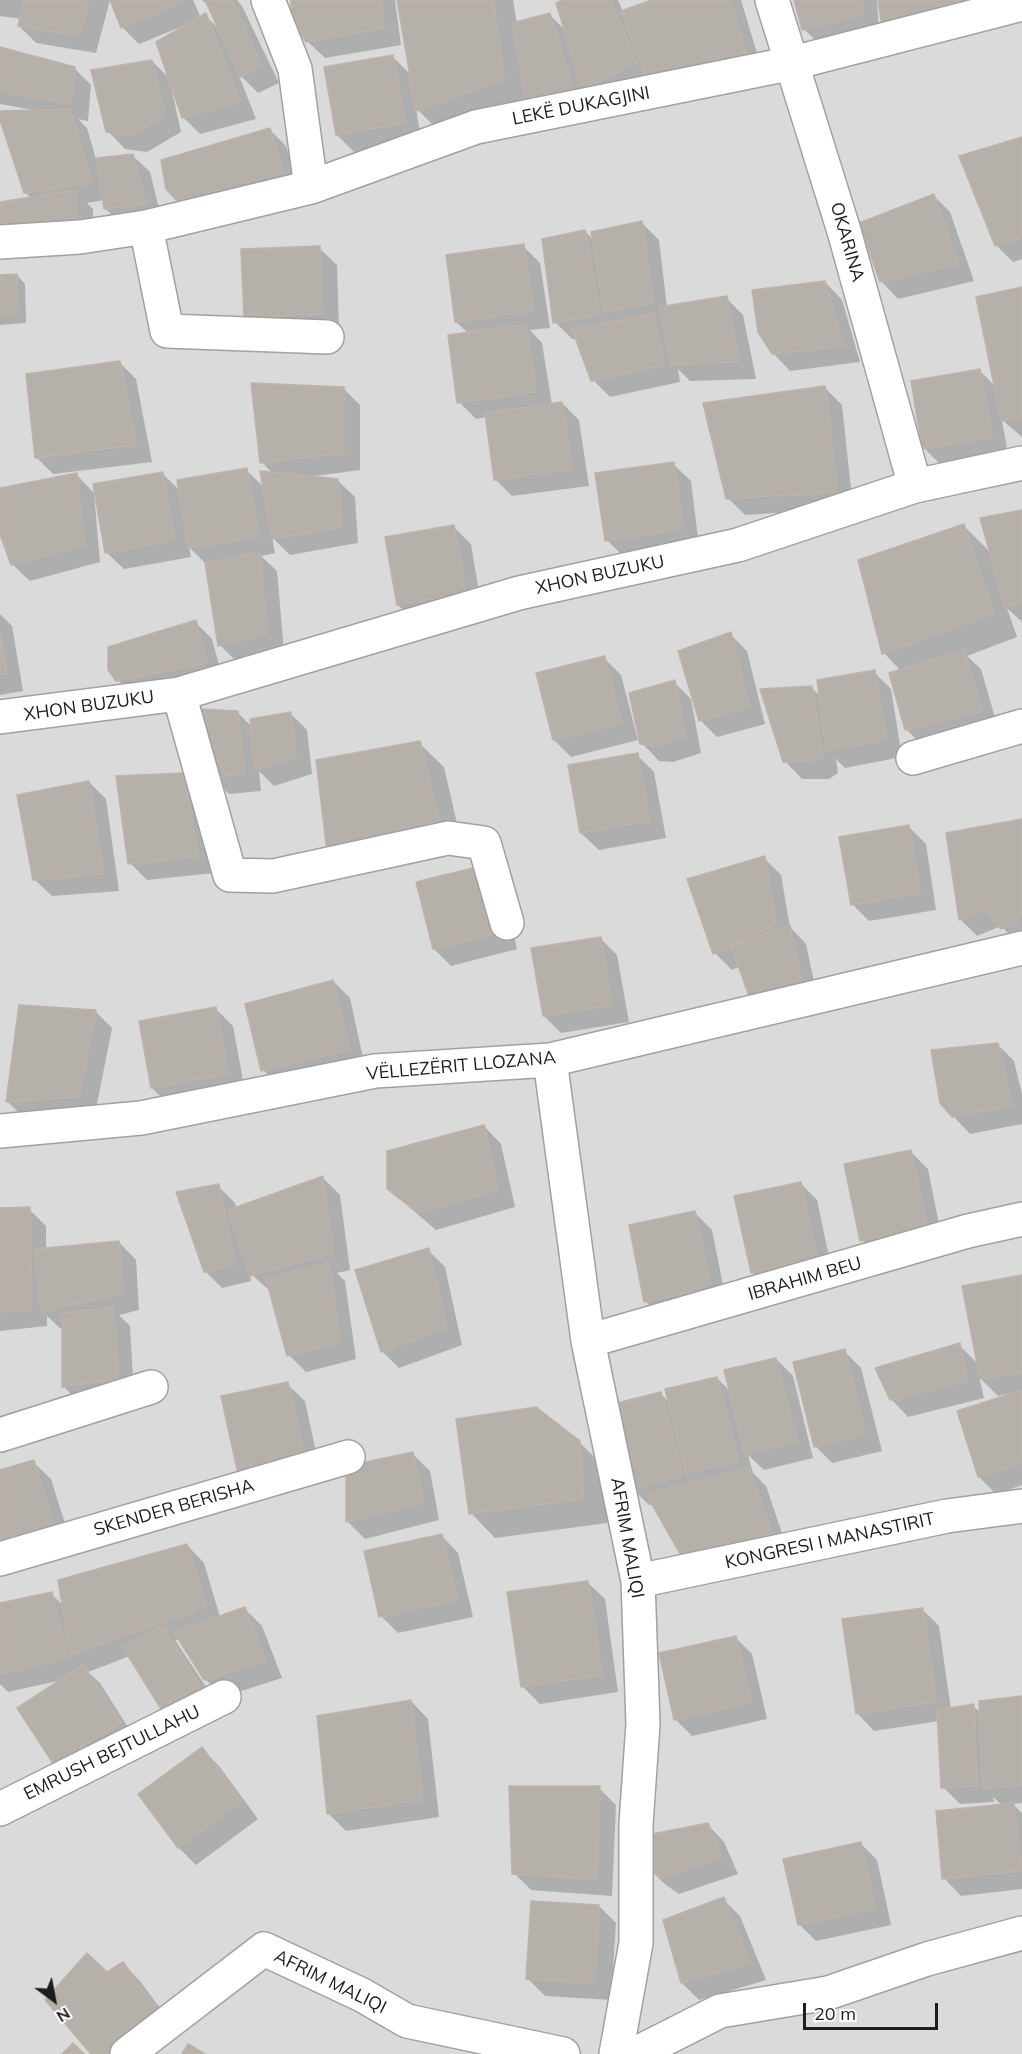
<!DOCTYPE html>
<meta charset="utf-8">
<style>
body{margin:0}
#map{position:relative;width:1022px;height:2054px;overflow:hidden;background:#edebe4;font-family:Mulish,sans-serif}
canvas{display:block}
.north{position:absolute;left:24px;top:1970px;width:60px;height:60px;-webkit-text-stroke:4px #fff;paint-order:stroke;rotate:148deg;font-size:16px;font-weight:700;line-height:24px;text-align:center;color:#1d1d1d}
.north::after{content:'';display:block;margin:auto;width:21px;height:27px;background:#1d1d1d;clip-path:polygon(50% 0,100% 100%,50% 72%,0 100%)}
.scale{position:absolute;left:803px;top:2003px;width:135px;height:27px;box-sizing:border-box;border:3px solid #1d1d1d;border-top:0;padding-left:8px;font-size:18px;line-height:21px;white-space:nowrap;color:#1d1d1d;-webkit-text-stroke:4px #fff;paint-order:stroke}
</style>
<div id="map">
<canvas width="1022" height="2054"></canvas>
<div class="north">N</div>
<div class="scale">20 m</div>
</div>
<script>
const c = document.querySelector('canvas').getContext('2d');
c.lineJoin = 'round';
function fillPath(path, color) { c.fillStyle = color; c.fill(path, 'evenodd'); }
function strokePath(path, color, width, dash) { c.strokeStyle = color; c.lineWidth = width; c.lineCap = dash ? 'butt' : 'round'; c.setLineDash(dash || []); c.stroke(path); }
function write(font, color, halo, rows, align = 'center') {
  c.font = font + ' Mulish,sans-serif'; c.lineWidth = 6; c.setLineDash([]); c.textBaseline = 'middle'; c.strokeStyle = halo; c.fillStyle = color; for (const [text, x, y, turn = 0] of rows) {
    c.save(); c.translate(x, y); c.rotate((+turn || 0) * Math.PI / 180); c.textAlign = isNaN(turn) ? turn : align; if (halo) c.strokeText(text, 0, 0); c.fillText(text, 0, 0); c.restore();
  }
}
fillPath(new Path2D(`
 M0,0h1022v2054h-1022z`), '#dbdada');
fillPath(new Path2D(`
 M0,0h110l-14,53 -60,-10 -17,-17 2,-7 -21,-3z
 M111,0h82l8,18 4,-3 15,15 -11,-24 -7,-6h35l5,6 37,77 -21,10 -20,-20 18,46 -56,15 -17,-17 -9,-26h-2l9,41 -34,20 -22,-3 -17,-18 44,-70 19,19 13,-53 -1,-1 -44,18 -17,-17z
 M293,0h102l6,45 -76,13 -18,-17z
 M399,0h114l4,24 33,-9 16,16 -1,-31h53l5,12 33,-12h85l21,70 -320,64 -26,-26 5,32 -67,12 -17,-17 56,-78 19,19z
 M795,0h82l2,32 -58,14 -17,-17z
 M879,0h93l-71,44z
 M0,48l74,20 17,17 -3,36 -10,-2 9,9 9,31 36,-4 18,17 12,49 -40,5 -17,-18 -1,-8 -17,3 6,6v34l-93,-39 32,-5 -7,-7 -25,-80 33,-2 -33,-6z
 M269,129l17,17 16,51 -105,22 -17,-18z
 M1022,139v120l-9,3 -17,-17z
 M933,195l17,17 24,69 -76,18 -17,-18z
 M642,223l17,17 8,67 59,-9 17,17 13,64 -66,2 -12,-12 2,13 -70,15 -17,-17 -16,-41h-5l-17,-17 30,-91 9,10z
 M523,246l17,17 10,65 -20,2 12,13 10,62 10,-2 17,17 10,66 -77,10 -17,-17 -8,-62 -11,2 -17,-17 10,-68 -13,-12z
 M319,248l18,17 2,65 -77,3 -17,-17z
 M17,275l8,9 1,39 -26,2v-49z
 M825,282l17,18 18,62 -70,9 -17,-18z
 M1022,289v148l-20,-17 6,34 -67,11 -17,-17 56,-77 16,16z
 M119,362l17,17 16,83 -99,12 -17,-17z
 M343,388l17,17v65l-52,7 29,3 18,17 3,46 -68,12 -18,-18 3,16 -14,3 16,15 7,80 -47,11 -17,-17 -13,-80 -18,-18 2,10 -67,12 -18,-17 57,-78 18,18 65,-22 19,18 8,-14 -11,-12z
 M825,388l17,17 11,103 -108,7 -17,-17z
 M673,464l18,17 8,65 -75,11 -17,-17z
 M77,475l17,18 6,69 -70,19 -18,-17 -12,-34v-40z
 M1022,512v110l-15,-14 10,29 -50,19 14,13 17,59 -74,19 -17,-17 -16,-56 10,-3 -17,-18 -25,-92 105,-35 28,28z
 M454,527l17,17 11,66 -67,12 -17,-17z
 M0,614l12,12 11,65 -23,4z
 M195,622l17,17 11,40 -88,19 -17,-18z
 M730,634l17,17 18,73 -48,13 -17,-17z
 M604,658l17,17 17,65 -67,17 -17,-17z
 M874,672l17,17 11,68 -57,11 -9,-9 2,14 -9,6h-27l-17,-18 26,-74 10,10z
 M674,682l17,17 10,54 -28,9 -14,-1 -17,-18z
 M238,713l15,15 37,-15 17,17 5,44 -38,12 -15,-15 2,20 -32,3 -17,-17z
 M419,743l25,24 18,78 -110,31 -24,-24z
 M637,755l17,17 12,66 -67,12 -18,-17z
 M183,775l17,17 14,81 -67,7 -17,-17z
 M89,782l17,17 13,92 -67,5 -18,-17z
 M1022,821v123l-2,1 -19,-19 -24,10 -17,-17z
 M908,826l18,18 10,66 -67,11 -17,-17z
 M764,858l17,17 9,52 16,17 13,61 -79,-39 -8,4 -17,-17 -26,-73z
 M502,884l15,65 -66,17 -17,-17z
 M600,938l17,17 12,67 -68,11 -17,-17z
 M333,981l17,17 15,69 -85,20 -17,-17z
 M21,1007l74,4 17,17 -17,86 -70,5 -17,-17z
 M216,1009l17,17 12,65 -76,14 -17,-17z
 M997,1044l17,17 8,33v30l-52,10 -17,-18z
 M484,1126l17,18 14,63 -79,23 -48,-41z
 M911,1152l17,17 15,75 -64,13 -17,-17z
 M323,1178l17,17 10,75 -13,3 8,8 11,78 -50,13 -17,-17 -18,-63 -21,-19 1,8 -29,7 -17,-17 13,-85 17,17 2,6z
 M800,1183l17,17 16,75 -64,15 -17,-17z
 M29,1209l17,17v23l73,-7 17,18 3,50 -20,5 11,11 4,69 -54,8 -17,-17v-58h-3l-13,-12v10l-47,5v-121z
 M695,1213l17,17 15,75 -64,14 -17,-17z
 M428,1250l17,17 17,78 -63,23 -17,-17z
 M1022,1277v208l-26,9 -17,-17 27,-83 -8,2 -19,-19 5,21 -76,19 -17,-18 68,-54 19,19z
 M844,1351l17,17 21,83 -50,12 -17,-17z
 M776,1359l17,17 20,82 -49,12 -16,-15 5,18 13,13 22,65 -87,25 -48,-72 -4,1 -17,-17 29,-94 9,9 47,-25 15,15z
 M287,1384l18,17 16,75 -65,14z
 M579,1442l25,25 3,56 -112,15 -24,-25z
 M413,1454l17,17 9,49 -74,19 -17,-17v-54z
 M33,1462l18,17 22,70 -71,27 -2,-2v-102z
 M441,1535l17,18 15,64 -75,16 -17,-17z
 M187,1545l17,18 16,54 25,-8 17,17 20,52 -59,19 -18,-18 -25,-40 -5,1 41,62 -37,23 -17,-17 -32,-52 -42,16 12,11 36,57 -81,24 7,-84 -54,12 -8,-8v-79l51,-11 13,12z
 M587,1582l18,17 13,93 -78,12 -17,-17z
 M922,1609l17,17 12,84 22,-4 8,7 41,-16v106l-9,1 9,9v76l-61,7 -17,-18 59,-72 -10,-9 1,5 -34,2 -17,-17 -4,-66 -65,10 -17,-18z
 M735,1637l17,17 15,65 -75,17 -17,-17z
 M411,1701l17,18 11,98 -93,14 -17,-17 -11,-96z
 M202,1749l17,17 39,53 -62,46 -17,-17 -39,-54z
 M599,1788l17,17 -4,91 -81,-6 -17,-17z
 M707,1824l17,18 14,32 -59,20 -13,-9 -18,-17z
 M860,1843l17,17 14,65 -75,16 -17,-17z
 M723,1899l17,17 26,64 -67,20 -17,-17z
 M599,1906l17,17 -5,77 -66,-4 -17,-17z
 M123,1964l17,17 39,53 -86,20 14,-80z`), '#0003');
const building = new Path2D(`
 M24,0h65l-10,36 -61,-10z
 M110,0h75l-64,28z
 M205,0h27l30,66 -22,11z
 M291,0h90l3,28 -78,14 -15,-23z
 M397,0h96l11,79 -88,32z
 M562,0h48l27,63 -54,28 -27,-88z
 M652,0h78l16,53 -97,31 -28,-73z
 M794,0h68l1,15 -61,15z
 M878,0h83l-79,28z
 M206,13l34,89 -58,16 -26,-76z
 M550,13l25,85 -48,8 -15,-83z
 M0,47l75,20 -4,37 -71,-13z
 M393,55l12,68 -69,12 -12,-68z
 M152,60l13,55 -36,21 -23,-4 -15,-62z
 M70,109l22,74 -68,10 -24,-73v-9z
 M270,128l16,53 -108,21 -12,-13 -5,-29z
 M1022,137v100l-27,9 -36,-90z
 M133,154l13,50 -42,5 -7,-51z
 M76,190v36l-76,6v-30z
 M934,194l24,70 -78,18 -21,-59z
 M642,221l11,82 -49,9 -13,-80z
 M585,230l15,85 -47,8 -11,-84z
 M524,244l9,67 -78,11 -9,-67z
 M320,246l2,68 -78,3 -3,-68z
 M17,274l1,41 -18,1v-41z
 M825,281l19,65 -72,8 -14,-22 -6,-42z
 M1022,287v132l-21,1 -25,-123z
 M727,296l12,66 -68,3 -12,-58z
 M654,314l10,51 -73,16 -19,-52z
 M526,324l10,68 -79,11 -9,-68z
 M120,361l16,84 -101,13 -9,-84z
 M980,369l12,68 -70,12 -11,-68z
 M251,383l93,4v66l-84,10z
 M825,386l12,106 -111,7 -23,-96z
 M562,402l10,67 -78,11 -9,-67z
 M674,462l9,67 -78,12 -10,-68z
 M247,468l12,69 -71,11 -11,-68z
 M260,471l78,8 3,48 -69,12z
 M163,472l11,68 -69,13 -12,-69z
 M77,473l7,72 -73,20 -11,-31v-46z
 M1022,510v92l-17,5 -25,-89z
 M964,524l30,89 -112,41 -24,-94z
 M454,525l12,68 -69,12 -12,-68z
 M260,552l7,82 -49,12 -13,-83z
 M196,620l11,43 -91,18 -8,-11v-23z
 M731,632l18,75 -50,14 -21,-70z
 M0,634l7,40 -7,1z
 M964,650l18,61 -77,19 -16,-57z
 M605,656l16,67 -68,17 -17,-67z
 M875,670l11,70 -60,11 -9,-71z
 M675,680l10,56 -30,10 -15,-2 -11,-51z
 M812,686l10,70 -11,6h-28l-23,-73z
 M199,709l39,2 6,63 -33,4z
 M291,712l5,45 -41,13 -5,-51z
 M420,741l19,80 -112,31 -11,-92z
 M638,753l11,68 -69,12 -12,-68z
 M184,773l14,84 -70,7 -12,-88z
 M89,781l14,93 -70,6 -16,-85z
 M1022,819v94l-5,10 -16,6 -17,-20 -25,11 -13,-87z
 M909,825l11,68 -69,12 -12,-68z
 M765,856l11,68 -63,30 -26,-75z
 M485,865l16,67 -68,17 -17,-67z
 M790,925l13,64 -54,7 -18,-50z
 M601,937l11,68 -69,11 -12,-68z
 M333,980l16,70 -88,21 -16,-67z
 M19,1005l77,5 -17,87 -73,5z
 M216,1007l12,67 -77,14 -12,-67z
 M998,1043l14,63 -60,11 -12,-14 -9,-53z
 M484,1125l14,65 -80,23 -31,-24v-38z
 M911,1150l16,77 -67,14 -16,-77z
 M323,1176l10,77 -83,23 -22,-66z
 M801,1182l16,77 -66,14 -17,-77z
 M219,1184l16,80 -31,8 -28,-80z
 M30,1207l1,102 -31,3v-104z
 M695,1211l16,77 -67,14 -15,-77z
 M119,1241l4,52 -82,19 -6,-63z
 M429,1248l17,80 -65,24 -26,-82z
 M329,1263l11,79 -53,14 -21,-77z
 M1022,1275v97l-42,7 -18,-93z
 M113,1307l5,72 -56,8v-74z
 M960,1343l7,38 -77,19 -15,-32z
 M845,1349l20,85 -51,13 -21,-85z
 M776,1358l21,83 -52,13 -21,-84z
 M717,1377l21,84 -52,12 -21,-84z
 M288,1382l17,78 -67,14 -17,-78z
 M1022,1390v73l-44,14 -21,-66z
 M661,1392l21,84 -52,13 -21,-84z
 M536,1407l44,34 3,58 -114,15 -13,-95z
 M413,1452l10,51 -77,19v-56z
 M34,1460l22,72 -56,22v-84z
 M749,1468l23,66 -89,25 -37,-65z
 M442,1534l15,66 -78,17 -15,-66z
 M187,1544l19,63 -136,48 -12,-75z
 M588,1581l14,94 -81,12 -14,-95z
 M52,1592l15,66 -67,16v-71z
 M245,1607l21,54 -62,19 -30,-48z
 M923,1608l13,94 -80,12 -14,-95z
 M163,1626l37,59 -39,24 -39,-63z
 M736,1636l15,66 -77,18 -15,-67z
 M83,1665l38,57 -67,43 -37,-57z
 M1022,1696v89l-39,4 -4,-88z
 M411,1700l11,100 -95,14 -10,-98z
 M974,1704l3,82 -36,2 -4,-78z
 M202,1747l40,54 -64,47 -40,-54z
 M509,1786h91l-4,93 -84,-5z
 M1014,1803l7,68 -79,8 -6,-68z
 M708,1823l14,34 -61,21 -14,-9v-34z
 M861,1842l14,66 -77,17 -15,-66z
 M724,1897l26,66 -69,20 -18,-63z
 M531,1901l68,4 -5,78 -68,-4z
 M87,1953l20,19 16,-10 40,55 -51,37h-21l-46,-54z
 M73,2043l11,11h-22z
 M188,2044l17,10h-23z`);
fillPath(building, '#b6b0aa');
strokePath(building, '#bdb3a8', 1.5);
const minor = new Path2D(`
 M268,0l27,69 16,118
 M772,0l72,231 71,255
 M146,227l21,104 160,6
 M0,242l80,-5 66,-10 165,-40 165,-60 317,-64 229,-59
 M179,694l51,181 43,1 175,-38 36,5 23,80
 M0,717l179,-23 340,-101 219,-48 177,-59 107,-23
 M913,758l109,-32
 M550,1060l38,281 50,240 5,143 -7,100v119l-20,111
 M0,1131l141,-13 234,-47 175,-11 472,-112
 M588,1341l380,-110 54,-12
 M0,1435l151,-48
 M0,1559l348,-102
 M638,1581l309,-65 75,-10
 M0,1809l224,-112
 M127,2054l137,-105 98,46 45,26 156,33
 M635,2054l85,-43 108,-18 99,-34 95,-26`);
strokePath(minor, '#a1a1a1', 36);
strokePath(minor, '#fff', 33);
write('18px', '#1d1d1d', '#fff', [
 ["LEKË DUKAGJINI",581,106,-11],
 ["OKARINA",847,242,74],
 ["XHON BUZUKU",600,575,-12],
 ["XHON BUZUKU",89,706,-8],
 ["VËLLEZËRIT LLOZANA",461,1066,-5],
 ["IBRAHIM BEU",805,1279,-16],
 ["SKENDER BERISHA",174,1508,-16],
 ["AFRIM MALIQI",627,1538,80],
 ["KONGRESI I MANASTIRIT",830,1541,-12],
 ["EMRUSH BEJTULLAHU",112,1753,-26],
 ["AFRIM MALIQI",330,1982,26]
]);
</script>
